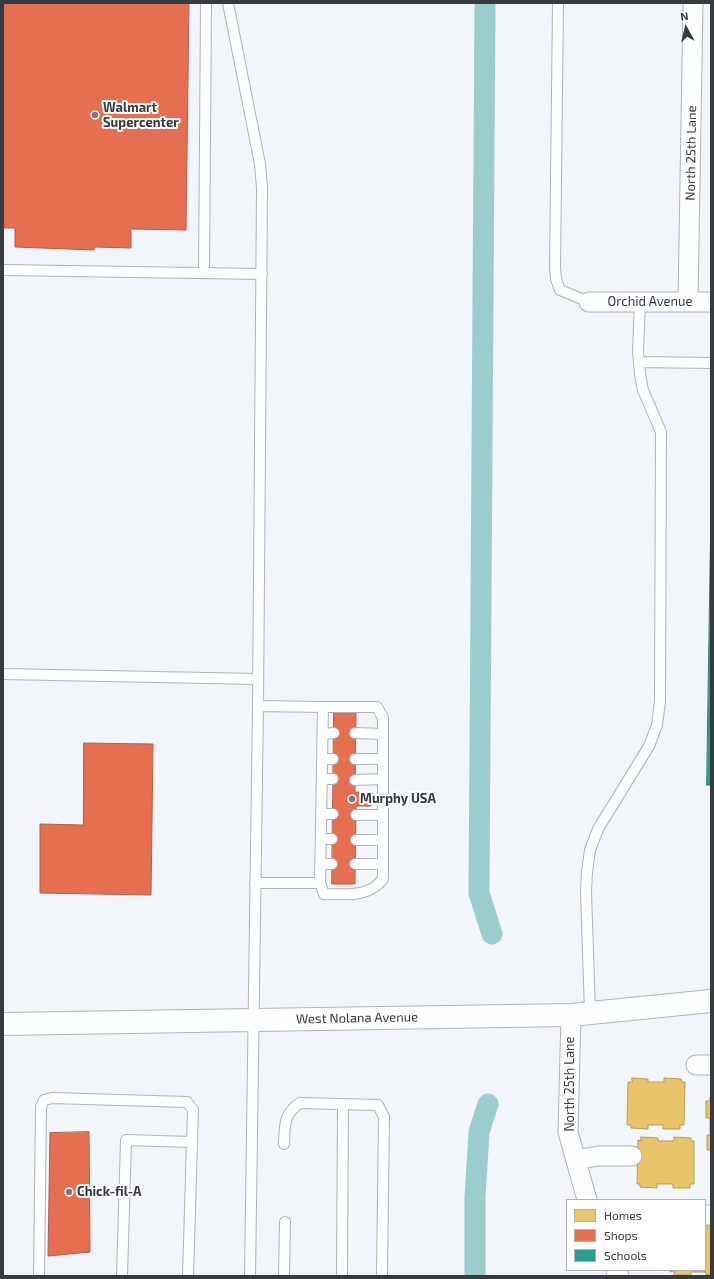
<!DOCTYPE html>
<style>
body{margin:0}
#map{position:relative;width:714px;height:1279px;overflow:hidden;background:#f2f6fa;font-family:"Exo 2",sans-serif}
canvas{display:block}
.frame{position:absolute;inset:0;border:4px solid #373b3f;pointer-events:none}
.legend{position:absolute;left:566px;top:1199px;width:140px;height:72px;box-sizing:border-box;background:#fff;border:1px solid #afb1b2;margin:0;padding:5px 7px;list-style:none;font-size:12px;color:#373b3f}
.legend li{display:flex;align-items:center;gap:8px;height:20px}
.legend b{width:20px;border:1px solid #afb1b2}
.north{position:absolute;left:666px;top:8px;width:40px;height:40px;-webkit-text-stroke:3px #fff;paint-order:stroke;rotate:352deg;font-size:11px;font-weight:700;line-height:16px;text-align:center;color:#373b3f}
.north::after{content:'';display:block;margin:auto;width:14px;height:18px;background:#373b3f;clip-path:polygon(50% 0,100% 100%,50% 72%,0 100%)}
</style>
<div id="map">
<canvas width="714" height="1279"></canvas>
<div class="frame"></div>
<ul class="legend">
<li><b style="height:11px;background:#e9c46a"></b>Homes</li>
<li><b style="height:11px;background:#e76f51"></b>Shops</li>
<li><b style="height:11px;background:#2a9d8f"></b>Schools</li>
</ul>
<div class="north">N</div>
</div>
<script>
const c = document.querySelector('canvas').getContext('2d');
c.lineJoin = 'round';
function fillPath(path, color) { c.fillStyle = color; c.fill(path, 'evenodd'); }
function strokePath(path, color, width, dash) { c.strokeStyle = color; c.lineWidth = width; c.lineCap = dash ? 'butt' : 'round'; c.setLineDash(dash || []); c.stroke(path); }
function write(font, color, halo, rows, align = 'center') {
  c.font = font + ' "Exo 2",sans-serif'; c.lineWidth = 4; c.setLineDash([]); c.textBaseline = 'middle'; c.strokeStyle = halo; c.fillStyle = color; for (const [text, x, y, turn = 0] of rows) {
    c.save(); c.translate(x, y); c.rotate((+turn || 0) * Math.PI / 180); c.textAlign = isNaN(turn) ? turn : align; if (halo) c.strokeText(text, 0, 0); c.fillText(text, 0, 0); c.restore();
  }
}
const homes = new Path2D(`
 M632,1078l16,1v3h16v-4l17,1 1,3h3l-1,43h-4v4h-17v-4h-15v4l-17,-1v-3h-4l1,-43h4z
 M710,1098h1v56l-1,-4h-3v-15h3v-17h-4v-17h4z
 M641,1137l17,1v3h16v-4l17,1v3h3v43h-4v4h-17v-4h-16v4l-17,-1v-3h-3l1,-44 3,1z
 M707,1225h4v50h-5v-3h-15v3h-17v-4l-4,1v-2h35v-41h2z`);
fillPath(homes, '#e9c46a');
strokePath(homes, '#b49b5d', 1);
const shops = new Path2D(`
 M3,3h186l-3,227 -55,-1v19l-37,-1v3l-79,-3v-19h-12z
 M334,712h22l-1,80 16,1v13h-15l-1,78h-23z
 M84,743l69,1 -2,151 -111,-2v-69l43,1z
 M89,1132l1,120 -42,4 2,-123z`);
fillPath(shops, '#e76f51');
strokePath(shops, '#b25f4c', 1);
const schools = new Path2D(`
 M711,506v279h-4z`);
fillPath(schools, '#2a9d8f');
strokePath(schools, '#2e8077', 1);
strokePath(new Path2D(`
 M485,3l-6,890 13,41
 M475,1276v-78l4,-66 9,-28`), '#9bcdcf', 21);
const service = new Path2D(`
 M228,3l32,161 2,24 -4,518 -8,570
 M558,3l-3,265 1,11 4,11 29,12
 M3,270l259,4
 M204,273l2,-270
 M639,362l72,1
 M3,674l255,5
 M355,733l28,1
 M323,734l11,-1
 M322,759h11
 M355,759h28
 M322,779h11
 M355,780l28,-1
 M321,814h12
 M356,815h27
 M321,839h11
 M356,840h27
 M321,864h11
 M355,864h28
 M255,883h65l3,-176 -65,-1
 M320,883l4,11c22,0 44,4 59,-15v-161l-6,-11h-54
 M590,1013l-4,-122 1,-19 3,-22 8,-21 51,-83 8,-21 3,-24 1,-269 -18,-42 -3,-16 -2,-22 2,-50
 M284,1144c1,-18 -1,-30 16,-41l78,2 6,12 -2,159
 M39,1276l2,-169 3,-7 8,-2 135,4 6,8 -1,32
 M122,1276l4,-136 66,2 -4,134
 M284,1276l1,-54
 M342,1276l1,-172`);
const minor = new Path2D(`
 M589,302h122
 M688,302l5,-299
 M571,1015l-3,117 19,68
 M696,1065h15
 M576,1160l22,-4h34
 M705,1215h6
 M616,1270l3,6`);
const secondary = new Path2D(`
 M3,1024l568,-9 140,-14`);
strokePath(service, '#b0b3b6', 12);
strokePath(minor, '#b0b3b6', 21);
strokePath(secondary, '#b0b3b6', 24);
strokePath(service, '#fdfefe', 10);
strokePath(minor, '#fdfefe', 19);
strokePath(secondary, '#fdfefe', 22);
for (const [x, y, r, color] of [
 [95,115,4,"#787c80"],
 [352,799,4,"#787c80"],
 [69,1192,4,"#787c80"]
]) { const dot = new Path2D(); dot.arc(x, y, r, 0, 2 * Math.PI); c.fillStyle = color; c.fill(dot); strokePath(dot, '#fff', 1.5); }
write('bold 13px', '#373b3f', '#fff', [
 ["Walmart",103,108],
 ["Supercenter",103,123],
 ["Murphy USA",360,799],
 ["Chick-fil-A",77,1192]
], 'left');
write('13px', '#373b3f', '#fff', [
 ["North 25th Lane",691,153,-89],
 ["Orchid Avenue",650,302],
 ["West Nolana Avenue",357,1018,-1],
 ["North 25th Lane",570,1084,-90]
]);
</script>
